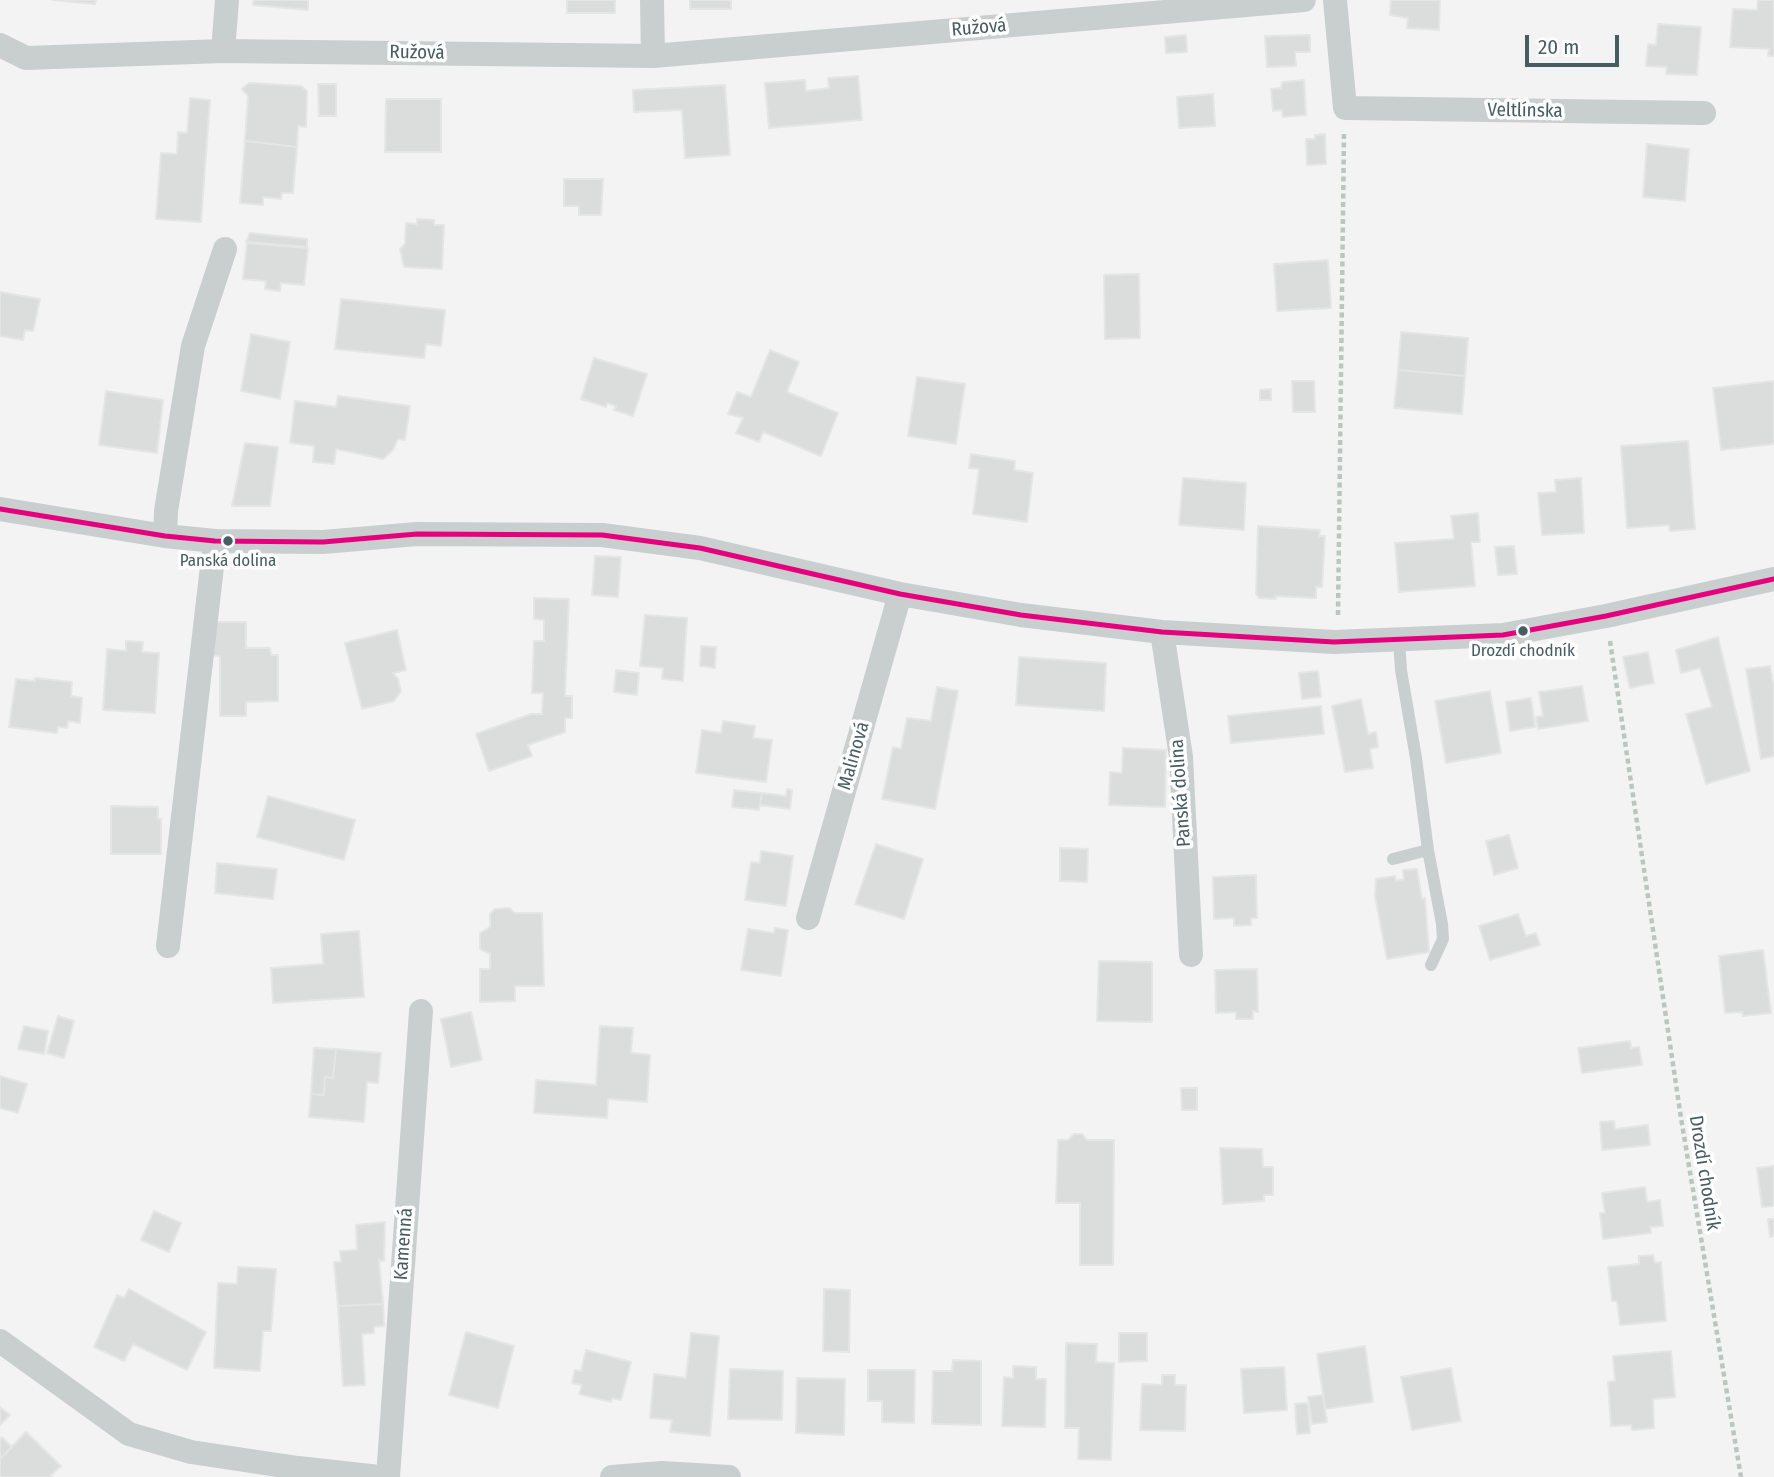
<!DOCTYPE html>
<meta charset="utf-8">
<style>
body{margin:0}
#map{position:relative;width:1774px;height:1477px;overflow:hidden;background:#f3f3f3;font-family:"Fira Sans Condensed",sans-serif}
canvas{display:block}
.scale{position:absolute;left:1525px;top:35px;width:94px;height:32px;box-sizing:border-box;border:4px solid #485d61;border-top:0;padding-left:9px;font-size:21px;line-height:24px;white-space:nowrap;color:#485d61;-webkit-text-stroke:5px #fff;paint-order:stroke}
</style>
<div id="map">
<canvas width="1774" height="1477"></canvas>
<div class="scale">20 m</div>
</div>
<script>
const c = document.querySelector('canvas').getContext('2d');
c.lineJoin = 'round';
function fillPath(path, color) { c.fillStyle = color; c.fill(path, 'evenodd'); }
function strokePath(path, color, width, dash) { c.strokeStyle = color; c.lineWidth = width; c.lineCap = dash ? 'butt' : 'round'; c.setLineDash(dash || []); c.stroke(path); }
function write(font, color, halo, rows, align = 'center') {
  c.font = font + ' "Fira Sans Condensed",sans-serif'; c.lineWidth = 7; c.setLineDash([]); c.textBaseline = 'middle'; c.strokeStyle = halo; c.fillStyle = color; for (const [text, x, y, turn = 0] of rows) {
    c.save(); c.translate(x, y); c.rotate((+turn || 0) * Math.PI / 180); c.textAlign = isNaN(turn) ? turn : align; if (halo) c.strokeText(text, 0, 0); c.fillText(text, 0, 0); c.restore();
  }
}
const building = new Path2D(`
 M52,0h44l-1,4z
 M254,0h54v10l-55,-5z
 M567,0h48v13h-48z
 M690,0h41v9h-41z
 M1391,0h49l-1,30 -32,-2 1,-10 -18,-3z
 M1758,0h16v56h-6l1,-7 -39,-2 3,-38 24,1z
 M1658,24l43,3 -4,48 -31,-1 1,-7 -21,-1 2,-22 8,1z
 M1186,35l1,17 -21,1 -1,-16z
 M1310,35v17h-15l1,14 -29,1 -2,-31z
 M858,76l4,44 -93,8 -4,-45 40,-3 1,11 23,-3 -1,-10z
 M1304,80l2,35 -23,2 -1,-7 -9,1 -2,-22 10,-1 1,-6z
 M249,83l52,3 6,5 -1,36 -8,-1 -1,21 -52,-6 3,-45 -6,-7z
 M318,84h18v32h-17z
 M725,85l5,70 -45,3 -3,-48 -48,2 -1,-22z
 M1213,94l2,32 -36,2 -2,-31z
 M190,98l20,2 -9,122 -45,-3 5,-66 16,1 1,-22 9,1z
 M386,99h55v53h-56z
 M1325,134l1,30 -19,1 -1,-26h9v-4z
 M245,141l52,6 -4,46h-11l-1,6 -18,-2v8l-23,-2z
 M1647,144l42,5 -4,52 -42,-4z
 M564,179h39l-2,36h-22v-9h-15z
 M417,219l17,1v5h10l-2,44 -38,-2 -4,-18 5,-5 1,-21 11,1z
 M250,233l57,6v8l-61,-5z
 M247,243l61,5 -4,37 -23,-2 -1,8 -15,-2 1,-8 -23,-2z
 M1328,260l3,48 -54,3 -3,-47z
 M1139,274l1,64 -35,1 -1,-64z
 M0,292l40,7 -7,32 -8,-1 -2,10 -23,-4z
 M341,299l104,11 -4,36 -15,-2 -2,14 -89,-9z
 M1401,332l67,6 -3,38 -67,-6z
 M251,334l39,8 -10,57 -39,-8z
 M770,350l29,12 -12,30 51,21 -17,43 -58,-24 -4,10 -23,-9 7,-15 -15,-4 9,-22 14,5z
 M594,358l53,16 -14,42 -19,-6 2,-4 -9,-3 -1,4 -25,-8z
 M1398,370l67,6 -3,38 -68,-6z
 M917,377l48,7 -9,60 -48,-8z
 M1292,381h22l1,31h-22z
 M1774,381v63l-53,6 -8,-62z
 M1271,389v11h-11v-10z
 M106,391l57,9 -6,53 -58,-8z
 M338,396l72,10 -5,34 -7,-1 -5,11 -10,9 -47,-10 -2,15 -21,-2 1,-16 -24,-3 5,-42 41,6z
 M1688,441l7,88 -25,2 -1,-6 -42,3 -6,-82z
 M245,443l33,4 -8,59h-38z
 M971,454l44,7 -1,9 19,3 -6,49 -54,-8 6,-45 -10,-1z
 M1183,478l63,5 -2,47 -65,-5z
 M1581,478l3,55 -42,2 -4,-42 18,-1 -1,-12z
 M1478,513l2,29h-9l4,44 -76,6 -4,-49 59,-4 -3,-23z
 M1258,526l62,4 -1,6h6l-3,51h-6v11l-41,-2 1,3 -17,-1 -3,-4z
 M1514,546l3,28 -19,1 -3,-28z
 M595,556l26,1 -3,40 -26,-2z
 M534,598l35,1 -4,97h7v22h-7v14l-37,13 4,11 -43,15 -13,-37 55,-20h11l1,-21h-11l2,-52h10v-21l-10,-1z
 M645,615l42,3 -4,63 -21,-2 1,-11 -23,-2z
 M210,622h36v26h24l1,7h7v46l-32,1v14h-26v-60l-13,-1z
 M397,630l9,40 -13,3 5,6 3,12 -7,10 -32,8 -17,-66z
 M1718,637l32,134 -44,13 -20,-70 26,-7 -12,-39 -19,5 -5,-23z
 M126,641l17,1 -1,10 17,1 -4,60 -52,-3 4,-61 19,2z
 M701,646l15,1 -1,21 -15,-2z
 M1648,652l6,31 -24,5 -7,-31z
 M1019,657l87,6 -2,48 -88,-6z
 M1770,666l4,22v68l-13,3 -15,-90z
 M616,670l23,3 -2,22 -23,-3z
 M1318,671l3,26 -19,2 -3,-26z
 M35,678l37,4 -1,14 11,2 -2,25 -12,-2 -1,7 -9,-1 -1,6 -48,-6 7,-48 19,2z
 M1582,686l6,35 -50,8 -2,-12 7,-1 -4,-24z
 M937,687l21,4 -23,118 -53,-10 11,-52 8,2 6,-31 24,3z
 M1490,691l11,62 -55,10 -11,-62z
 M1531,698l4,29 -25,4 -4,-29z
 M1361,699l7,35 8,-2 2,15 -8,2 3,19 -28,4 -13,-66z
 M1321,706l3,28 -93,9 -3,-27z
 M723,721l32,5 -2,12 19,2 -6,42 -70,-9 6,-43 19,3z
 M1123,748l43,2 -1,57 -56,-2 1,-33 12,1z
 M787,789l5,1 -2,19 -30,-4 2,-12 24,3z
 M734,790l28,3 -3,17 -27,-3z
 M268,796l87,24 -11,40 -87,-23z
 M111,806l47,1v12h3v35h-50z
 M1509,835l9,33 -24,7 -8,-34z
 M876,844l47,15 -19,60 -49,-15z
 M1060,848l28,1 -1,33 -27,-1z
 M761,851l32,5 -7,50 -41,-6 6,-38 9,1z
 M217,863l60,6 -4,30 -58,-6z
 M1417,869l5,30 3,-1 4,54 -42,7 -12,-63 1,-17 19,-3 1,5 8,-2 -1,-9z
 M1256,875l1,43h-6v7l-17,1v-8l-20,1 -1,-42z
 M510,908l4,5h28l2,73h-29v15l-35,1v-33h10v-15l-10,-5v-16l10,-6v-13l5,-5z
 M1518,914l8,22 10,-3 4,12 -50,15 -11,-34z
 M775,928l13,2 -7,46 -40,-6 7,-41 26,4z
 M359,931l5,66 -91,6 -2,-35 52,-4 -2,-30z
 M1763,950l8,63 -28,3 -1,-4 -17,1 -6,-57z
 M1099,961l53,1v60l-55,-1z
 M1257,969l1,43 -5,-1v8h-17v-7l-20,1 -1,-43z
 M471,1012l11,48 -31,7 -10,-48z
 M58,1016l16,5 -10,37 -17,-5z
 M24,1026l24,5 -4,23 -26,-5z
 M600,1026l33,2 -2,25 19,2 -3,47 -39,-3 -1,19 -73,-5 2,-33 60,5z
 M1630,1041l1,7 8,-1 3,18 -60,8 -4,-25z
 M314,1048l22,1 -3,29 -8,-1 -1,18 -13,-1z
 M336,1049l45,4 -3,30 -11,-1 -3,40 -55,-5 2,-23 13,1 1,-18 8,1z
 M0,1076l27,8 -9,29 -18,-5z
 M1181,1088h16v22h-15z
 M1614,1121l1,8 33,-4 2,20 -48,5 -2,-28z
 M1074,1134h8l5,6h27l-1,125h-33v-62h-24l2,-63h10z
 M1220,1148l42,1 1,18h10v28h-9v6l-41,3z
 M1774,1166v40l-12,1 -5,-39z
 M1645,1187l2,15 13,-2 3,26 -13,1 1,6 -48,6 -3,-26h5l-3,-20z
 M154,1211l27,12 -12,29 -28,-12z
 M1768,1219h6v17l-4,1z
 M385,1222l-1,39 -5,-1 4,44 -45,2 -4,-44h7l-1,-11 17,-1 -1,-25z
 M1653,1255l2,8 6,-1 5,59 -46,4 -3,-24h-5l-4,-34 31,-3v-8z
 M238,1267l38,2 -5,62h-8l-3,40 -46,-3 4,-85 19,1z
 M129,1289l77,43 -19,38 -54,-26 -9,17 -30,-14 23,-52 7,3z
 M824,1289l26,1 -1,62 -26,-1z
 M383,1304l1,22 -10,1v6l-12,1 3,51 -22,1 -5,-80z
 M466,1332l48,14 -16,62 -49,-13z
 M691,1333l28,3 -9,100 -40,-4 2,-12 -22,-2 4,-44 32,4z
 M1119,1333h28v28l-28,1z
 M1066,1343l31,1 -1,18 18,1 -3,97 -33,-1 1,-31h-14z
 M1365,1346l8,56 -48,7 -8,-55z
 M586,1350l45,12 -10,38 -9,-2 -1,4 -32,-8 3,-9 -10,-2 3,-13 6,1z
 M1671,1351l4,46 -22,2 1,29 -22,2 -1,-5 -20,1 -3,-44 7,-1 -2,-25z
 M953,1360l28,1v64l-49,-1 1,-53h19z
 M1013,1366l23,1v12h10l-1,48 -43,-1 2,-49 9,1z
 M1284,1367l3,43 -43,3 -3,-44z
 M1451,1368l10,53 -49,9 -11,-53z
 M730,1369l53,2 -1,49 -54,-1z
 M868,1370h47l-1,53 -32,-1v-21h-14z
 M1162,1375h13v10h11l-1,46 -45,-1 2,-46 20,1z
 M797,1378l48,1 -1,56 -48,-2z
 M1323,1395l4,27 -15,2 -4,-27z
 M1308,1403l2,30 -13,1 -2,-30z
 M0,1407l10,8 -10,10z
 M26,1432l35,34 -10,9 2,2h-53v-18z
 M2,1437l10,10 -12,12v-20z`);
fillPath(building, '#dbdcdc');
strokePath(building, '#e5e5e6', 2);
strokePath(new Path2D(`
 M1338,615l6,-482
 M1610,641l71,477 60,359`), '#b9c7bf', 4.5, [5, 3.5]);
strokePath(new Path2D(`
 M1399,640l2,30 15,88 12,92 14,74 1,15 -12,26
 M1393,859l35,-9`), '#c9cecf', 12);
strokePath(new Path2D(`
 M652,0l1,56
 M1335,0l10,108 359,5
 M0,45l26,13 197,-7 430,5 651,-56
 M223,51l4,-51
 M0,509l165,27 50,5 108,1 94,-8 185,1 98,13 200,46 121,21 141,17 172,10 169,-7 103,-19 168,-37
 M165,536l1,-25 27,-165 32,-97
 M1162,632l19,125 10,198
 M808,918l92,-324
 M168,946l47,-405
 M0,1341l129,93 62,18 107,16 81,9
 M388,1477l33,-466
 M612,1477l50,-4 67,4`), '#c9cecf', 24);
strokePath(new Path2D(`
 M0,509l165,27 50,5 108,1 94,-8 185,1 98,13 200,46 121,21 141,17 172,10 169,-7 103,-19 168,-37`), '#e5007d', 5);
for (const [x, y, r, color] of [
 [228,541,6,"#485d61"],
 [1523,631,6,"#485d61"]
]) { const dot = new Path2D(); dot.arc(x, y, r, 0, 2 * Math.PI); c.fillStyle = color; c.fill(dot); strokePath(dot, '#fff', 2.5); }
write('17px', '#485d61', '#fff', [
 ["Panská dolina",228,561],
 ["Drozdí chodník",1523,651]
]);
write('19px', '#485d61', '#fff', [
 ["Ružová",979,28,-5],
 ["Ružová",417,53,1],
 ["Veltlínska",1525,111,1],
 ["Malinová",854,756,-74],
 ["Panská dolina",1181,793,-94],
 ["Drozdí chodník",1704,1173,81],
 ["Kamenná",404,1244,-86]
]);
</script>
